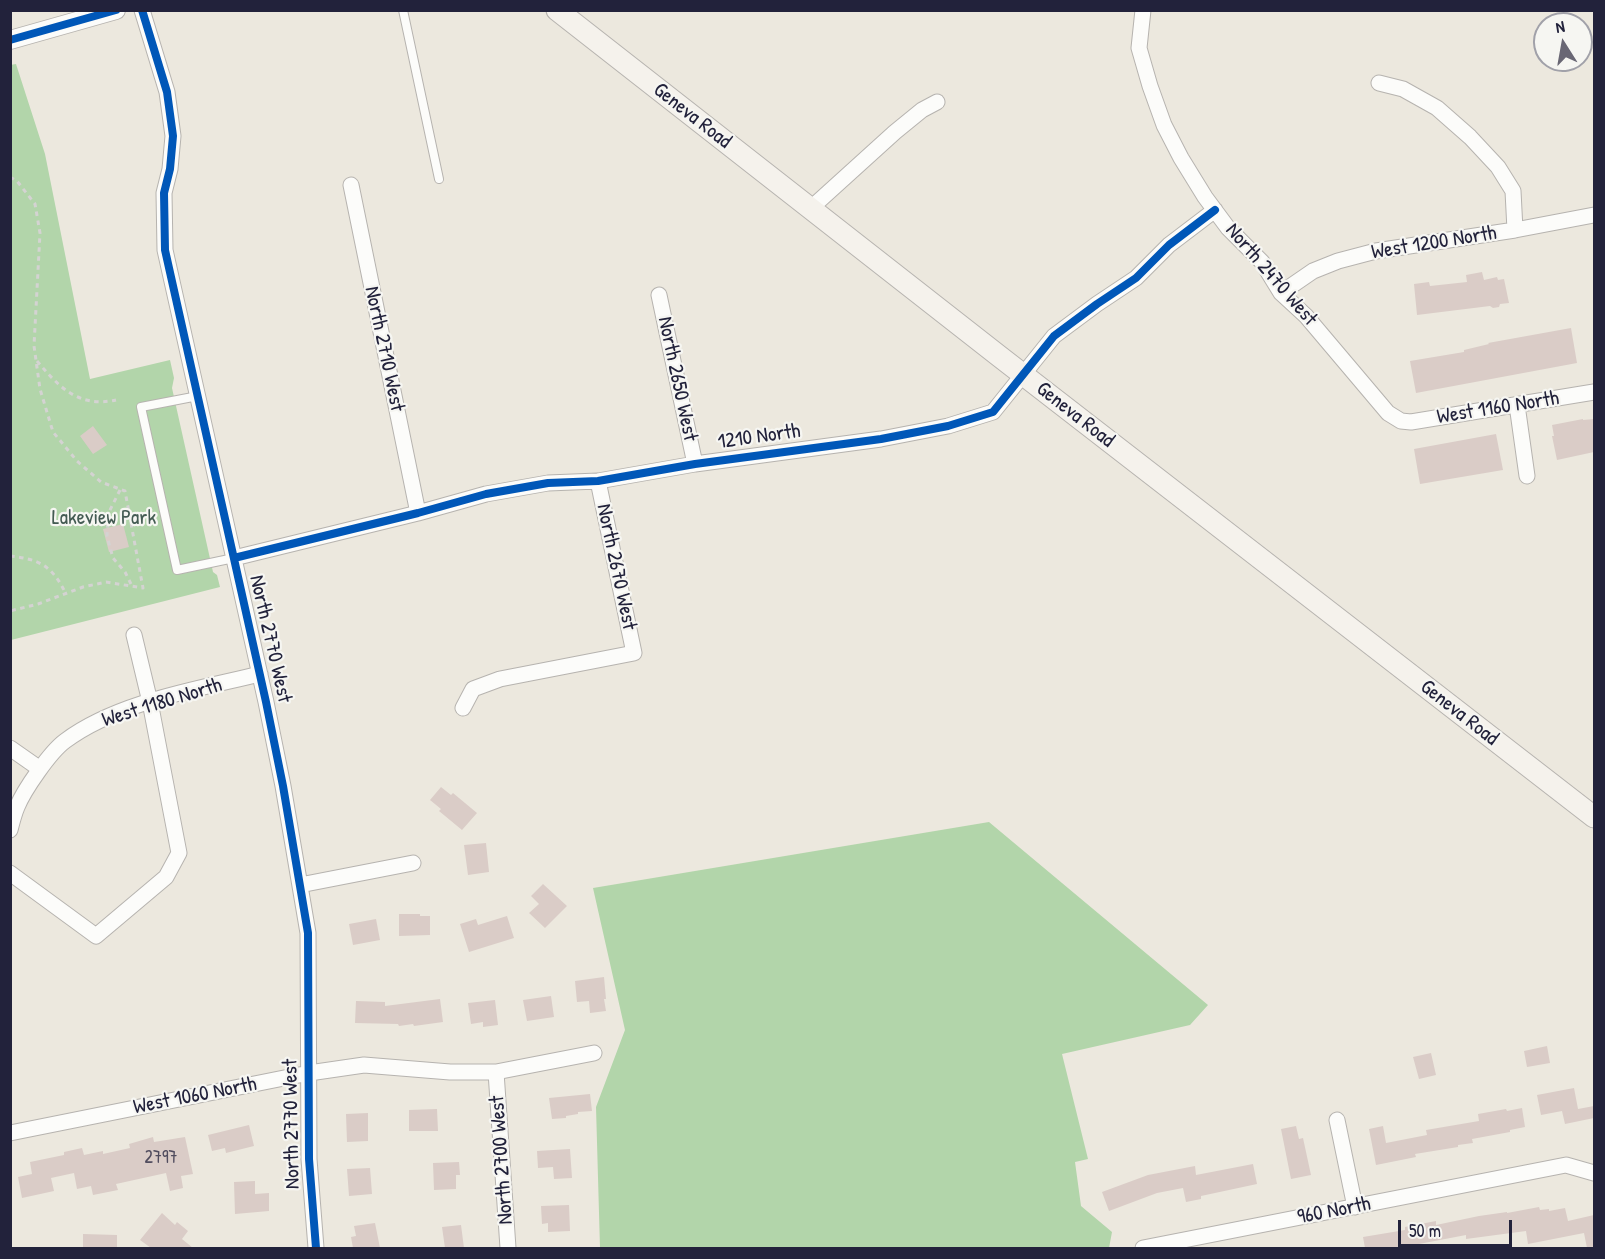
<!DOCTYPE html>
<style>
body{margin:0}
#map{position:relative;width:1605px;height:1259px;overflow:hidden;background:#ece8de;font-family:"Patrick Hand",sans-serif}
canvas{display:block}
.frame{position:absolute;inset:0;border:12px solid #22223b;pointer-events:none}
.north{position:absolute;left:1533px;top:12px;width:60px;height:60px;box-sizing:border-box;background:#f6f6f2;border:2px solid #a1a1a9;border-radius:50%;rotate:349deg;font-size:16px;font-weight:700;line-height:24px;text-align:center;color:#22223b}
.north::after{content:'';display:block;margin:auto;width:21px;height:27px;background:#696774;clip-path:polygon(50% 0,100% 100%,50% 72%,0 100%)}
.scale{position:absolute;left:1398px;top:1220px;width:114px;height:27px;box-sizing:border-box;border:3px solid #22223b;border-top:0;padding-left:8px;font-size:18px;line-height:21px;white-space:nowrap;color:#22223b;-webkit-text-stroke:4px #f6f6f2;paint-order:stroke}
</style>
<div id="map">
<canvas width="1605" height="1259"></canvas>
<div class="frame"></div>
<div class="north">N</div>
<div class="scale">50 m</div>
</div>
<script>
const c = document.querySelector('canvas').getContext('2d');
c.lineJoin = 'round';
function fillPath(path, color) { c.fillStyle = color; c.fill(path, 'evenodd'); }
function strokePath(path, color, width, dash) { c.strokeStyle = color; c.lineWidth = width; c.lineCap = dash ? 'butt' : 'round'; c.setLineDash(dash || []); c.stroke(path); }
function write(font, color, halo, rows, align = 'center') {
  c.font = font + ' "Patrick Hand",sans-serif'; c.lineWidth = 4.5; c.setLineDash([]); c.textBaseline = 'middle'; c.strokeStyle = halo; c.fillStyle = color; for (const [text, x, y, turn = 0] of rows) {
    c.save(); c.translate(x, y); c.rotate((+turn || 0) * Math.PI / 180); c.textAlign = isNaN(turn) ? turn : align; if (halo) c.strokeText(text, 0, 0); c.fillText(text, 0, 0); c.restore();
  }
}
fillPath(new Path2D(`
 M16,64l29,90 45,225 80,-19 4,18 -2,10 41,184 4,3 3,12 -209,53 -1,-575z
 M989,822l219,183 -18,20 -128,29 26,105 -13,3 6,44 31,26 -3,16h-509l-4,-141 29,-77 -32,-142z`), '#b2d5aa');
fillPath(new Path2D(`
 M1482,272l2,8 13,-3 1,3 6,-1 5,24 -9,1 -1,3 -6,1 -3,-2 -73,9 -3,-31 15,-2 1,4 37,-4 -1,-7z
 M1571,328l6,35 -161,30 -6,-32 54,-9v-2l25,-6 -1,-1z
 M1583,419v1l11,-1v33l-37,8 -5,-24h2l-2,-11z
 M93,426l14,19 -14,9 -13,-18z
 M1496,434l7,36 -83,14 -6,-35z
 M123,524l6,23 -20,5 -6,-23z
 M441,787l10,8 2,-2 24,20 -15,17 -23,-19 2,-2 -11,-9z
 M486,843l3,29 -21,3 -4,-30z
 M543,884l24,22 -22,22 -16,-15 10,-9 -8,-8z
 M399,914h21v2h10v19l-31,1z
 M507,916l7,22 -45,14 -9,-28 16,-5 2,6z
 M376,919l4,21 -27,5 -4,-21z
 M604,977l2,22h-2l2,12 -16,2 -1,-12 -12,1 -2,-21z
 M551,996l3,21 -27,4 -4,-21z
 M440,999l3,23 -29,4 -1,-2 -14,2 -1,-2 -43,-1 1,-22 29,1v4z
 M495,1000l3,25 -15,2v-5l-12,2 -3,-21z
 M1547,1046l3,17 -23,4 -3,-16z
 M1431,1053l5,22 -17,4 -6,-22z
 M1574,1088l4,21 16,-3v12l-29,6 -3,-13 -21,4 -4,-20z
 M590,1094l2,17 -14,1v2l-12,2v2l-14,1 -3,-21z
 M1522,1108l3,19 -15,3v2l-38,7 1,4 -15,2v2l-43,7 1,3 -40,8 -7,-36 14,-3 3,17 41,-8 -1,-5 53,-9 -1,-7 28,-5 1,2z
 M437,1109l1,22h-29v-21z
 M368,1113v28l-21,1 -1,-28z
 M249,1125l5,21 -28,7 -1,-5 -13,3 -4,-16z
 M1296,1126l3,13 4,-1 8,37 -20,4 -10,-50z
 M153,1137l1,5 31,-5 8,37 -12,2 2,12 -13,3 -4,-18 -50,11 2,6 -25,5 -2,-9 -14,3 -3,-16 -23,5 3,13 -32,7 -4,-21 14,-3 -2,-12 34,-7v-3l18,-4 2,7 19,-4v3l27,-6 -1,-4z
 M570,1149l2,29 -18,1 -1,-12 -15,1 -1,-17z
 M459,1162l1,13h-4v14l-22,1 -1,-27z
 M1253,1164l4,20 -56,12v3l-15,3 -3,-14 -26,5 -48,18 -7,-19 46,-17 47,-9 1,9z
 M370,1168l2,26 -23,2 -2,-27z
 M255,1181v13l14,-1v18l-34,3 -1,-32z
 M569,1205l1,26 -22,1v-9l-6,1 -1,-18z
 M1539,1207l1,3 9,-1v2l16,-3 3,13 26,-6v33h-7l-3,-15 -56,11 -2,-13 -60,8v-4l-68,13h-33l-2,-11 42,-7v-3l31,-6v4l43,-9 28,-4v1z
 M162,1213l13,12 2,-3 11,9 -6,8 11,9h-42l-11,-8z
 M375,1223l5,25h-27l-2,-11 5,-1 -2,-10z
 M461,1225l3,23h-19l-3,-21z
 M83,1234l34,1v13h-34z`), '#daccc7');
const service = new Path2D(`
 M403,10l36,169
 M198,396l-57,11 36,163 57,-12`);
const minor = new Path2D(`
 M142,10l25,82 6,44 -3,33 -6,24 1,57 101,452 17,84 25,147 1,226 7,89
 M1143,10l-4,38 11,38 14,39 17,33 24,39 23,31 34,34 19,31 25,23 82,97 13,8 10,1 183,-30
 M1379,83l24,6 34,19 33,29 28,30 15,24 2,39
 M351,185l67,328
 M810,209l85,-77 27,-22 15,-8
 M1281,293l32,-22 25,-10 38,-10 139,-21 79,-15
 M659,295l36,169
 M1517,405l10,71
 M234,558l184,-45 68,-19 62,-11 50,-2 97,-17 186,-25 67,-13 45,-14 61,-76 43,-32 39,-26 33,-33 46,-35
 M463,708l10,-19 27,-10 134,-26 -36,-172
 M10,748l30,21
 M10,830c2,-8 4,-16 7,-23 7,-17 33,-55 48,-66 52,-39 133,-52 195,-67
 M10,873l86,63 70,-59 13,-24 -29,-151 -16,-67
 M300,885l113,-22
 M496,1072l12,176
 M1337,1120l18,87
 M10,1133l299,-60 55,-8 86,7h46l98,-19
 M1143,1248l423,-83 28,8`);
const tertiary = new Path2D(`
 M10,40l106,-30`);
const secondary = new Path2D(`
 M557,10l442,346 595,461`);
strokePath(service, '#b6b3af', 10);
strokePath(minor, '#b6b3af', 17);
strokePath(tertiary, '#b6b3af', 20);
strokePath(secondary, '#b6b3af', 23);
strokePath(new Path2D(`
 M10,177l7,4 18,23 5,29 -6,113 6,43 13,43 24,29 24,21 24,9 18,97 -37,-6 -23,5 -45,17 -28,7
 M37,361c22,26 41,47 79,39
 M120,490l-12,24 -1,22 6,22 12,14 7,14
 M10,556c29,3 42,10 55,36`), '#d4d3d2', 3, [4.5, 4.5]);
strokePath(service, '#fcfcfa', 8);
strokePath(minor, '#fcfcfa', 15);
strokePath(tertiary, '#fcfcfa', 18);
strokePath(secondary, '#f5f2ec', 21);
strokePath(new Path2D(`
 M142,10l25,82 6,44 -3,33 -6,24 1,57 101,452 17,84 25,147 1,226 7,89
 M10,40l106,-30
 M234,558l184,-45 68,-19 62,-11 50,-2 97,-17 186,-25 67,-13 45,-14 61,-76 43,-32 39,-26 33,-33 46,-35`), '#0057b8', 8);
write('18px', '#504c5e', null, [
 ["2797",161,1158]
]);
write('21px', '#22223b', '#f6f6f2', [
 ["Geneva Road",692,116,38],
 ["West 1200 North",1434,243,-9],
 ["North 2470 West",1271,275,49],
 ["North 2710 West",384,349,78],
 ["North 2650 West",677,379,78],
 ["West 1160 North",1498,408,-9],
 ["Geneva Road",1075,415,38],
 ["1210 North",759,437,-8],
 ["North 2670 West",616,567,78],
 ["North 2770 West",270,639,77],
 ["West 1180 North",162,703,-17],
 ["Geneva Road",1459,713,38],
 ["West 1060 North",195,1096,-11],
 ["North 2770 West",292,1124,-91],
 ["North 2700 West",502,1160,-94],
 ["960 North",1334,1211,-11]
]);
write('21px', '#445b53', '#f6f6f2', [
 ["Lakeview Park",104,518]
]);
</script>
